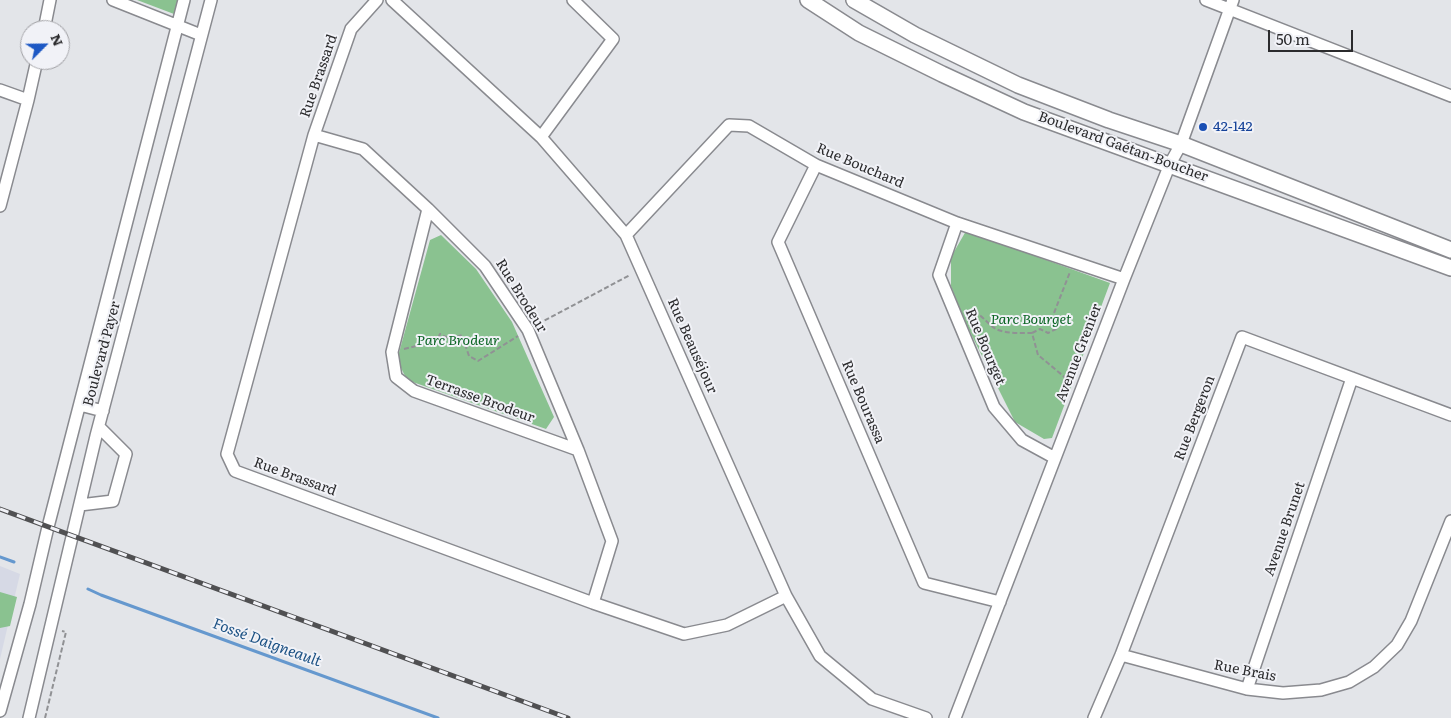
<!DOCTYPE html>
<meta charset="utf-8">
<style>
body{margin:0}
#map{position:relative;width:1451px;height:718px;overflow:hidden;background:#e3e5e9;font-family:Literata,serif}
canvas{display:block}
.north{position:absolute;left:20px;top:20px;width:50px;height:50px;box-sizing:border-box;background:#f1f2f7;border:1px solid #a2a2a6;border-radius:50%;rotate:67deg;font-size:14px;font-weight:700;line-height:20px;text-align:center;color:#2b2b2d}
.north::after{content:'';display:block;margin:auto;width:18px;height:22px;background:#1d58c4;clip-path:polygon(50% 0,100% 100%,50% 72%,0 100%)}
.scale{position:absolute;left:1268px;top:30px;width:85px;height:22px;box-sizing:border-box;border:2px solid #2b2b2d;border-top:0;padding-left:6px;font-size:15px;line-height:18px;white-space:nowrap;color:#2b2b2d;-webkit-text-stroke:4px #f1f2f7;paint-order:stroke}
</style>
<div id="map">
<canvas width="1451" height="718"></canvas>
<div class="north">N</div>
<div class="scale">50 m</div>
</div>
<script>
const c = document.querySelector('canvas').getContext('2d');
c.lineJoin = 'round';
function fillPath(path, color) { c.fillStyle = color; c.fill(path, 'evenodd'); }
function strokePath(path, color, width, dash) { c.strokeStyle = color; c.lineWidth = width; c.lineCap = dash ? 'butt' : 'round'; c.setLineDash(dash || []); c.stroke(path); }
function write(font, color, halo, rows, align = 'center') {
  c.font = font + ' Literata,serif'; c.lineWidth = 4; c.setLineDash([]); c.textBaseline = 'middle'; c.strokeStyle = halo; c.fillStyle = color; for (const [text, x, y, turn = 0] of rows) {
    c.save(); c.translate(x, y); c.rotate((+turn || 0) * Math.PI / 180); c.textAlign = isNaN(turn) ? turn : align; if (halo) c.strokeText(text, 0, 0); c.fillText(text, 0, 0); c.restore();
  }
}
fillPath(new Path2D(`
 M0,566l20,8 -20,85z`), '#d6d9e5');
fillPath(new Path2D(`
 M137,0h41l-4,14z
 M966,231l144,52 -58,155 -8,1 -29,-17 -51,-102 -13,-34v-29z
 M441,235l35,34 36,53 42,95 -8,12 -139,-49 -10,-20 33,-120z
 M0,592l17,5 -7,29 -10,2z`), '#8ac290');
strokePath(new Path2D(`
 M0,557l14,5
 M88,589l13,6 337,123`), '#6598ce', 3);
const minor = new Path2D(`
 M113,0l88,35
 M377,0l-26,29 -37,106 -87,319 8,17 358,132 91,31 43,-9 59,-29
 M392,0l149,137 85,98 160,361 34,60 52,43 54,19
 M1206,0l245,96
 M44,30l6,-30
 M0,90l28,10
 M314,135l49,14 65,60 57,57 43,64 50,120 34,91 -19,62
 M541,137l72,-98 -40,-39
 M816,165l-38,77 146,341 76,19
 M0,206l28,-106 9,-40
 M428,209l-36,143 4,25 18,14 164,59
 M957,223l-18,52 55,132 28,33 33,18
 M626,235l103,-110 20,1 67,39 141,58 167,56
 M80,405l23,6
 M80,505l33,-4 13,-47 -27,-27
 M1121,655l126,34 36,4 38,-3 28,-8 25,-15 23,-22 14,-24 40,-100
 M1247,689l105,-311
 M0,711l30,-107 18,-77 136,-527
 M29,718l67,-282 115,-436
 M955,718l169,-439 46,-115 11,-20 52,-144
 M1094,718l27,-63 121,-318 209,78`);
const major = new Path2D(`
 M808,0l51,33 83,41 82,38 427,156
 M854,0l61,35 103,50 91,35 72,24 270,106`);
strokePath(minor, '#898a8f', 14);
strokePath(major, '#898a8f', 18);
strokePath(new Path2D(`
 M966,312c15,-2 19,11 30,17 10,5 25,4 36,4l6,22 35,29
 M538,324l92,-49
 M1032,333l8,-4 8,4 8,-4 3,-9 -5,-7 16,-41
 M404,349l33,-8 3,-7 10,5 12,-4 7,21 9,5 40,-25
 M45,718l21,-86 -4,-1`), '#909194', 2, [5, 2.5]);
strokePath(minor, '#fff', 11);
strokePath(major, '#fff', 15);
const rail = new Path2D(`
 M0,509l568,209`);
strokePath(rail, '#505052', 5);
strokePath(rail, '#f1f2f7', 3, [9]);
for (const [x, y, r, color] of [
 [1203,127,5,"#1a4fb4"]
]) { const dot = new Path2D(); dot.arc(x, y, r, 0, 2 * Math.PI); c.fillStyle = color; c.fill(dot); strokePath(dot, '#f1f2f7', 2); }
write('14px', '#2b2b2d', '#f1f2f7', [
 ["Rue Brassard",319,76,-71],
 ["Boulevard Gaétan-Boucher",1123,147,20],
 ["Rue Bouchard",860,166,23],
 ["Rue Brodeur",521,296,58],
 ["Rue Beauséjour",692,346,66],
 ["Rue Bourget",985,347,67],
 ["Avenue Grenier",1079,353,-69],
 ["Boulevard Payer",102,354,-75],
 ["Terrasse Brodeur",480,399,20],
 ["Rue Bourassa",863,402,67],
 ["Rue Bergeron",1195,418,-69],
 ["Rue Brassard",295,477,20],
 ["Avenue Brunet",1285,529,-71],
 ["Rue Brais",1245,671,11]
]);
write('14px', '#164399', '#f1f2f7', [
 ["42-142",1213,127]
], 'left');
write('italic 14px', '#0b6524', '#f1f2f7', [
 ["Parc Bourget",1031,320],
 ["Parc Brodeur",458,341]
]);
write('italic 15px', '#1a5083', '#f1f2f7', [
 ["Fossé Daigneault",267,643,20]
]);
</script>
